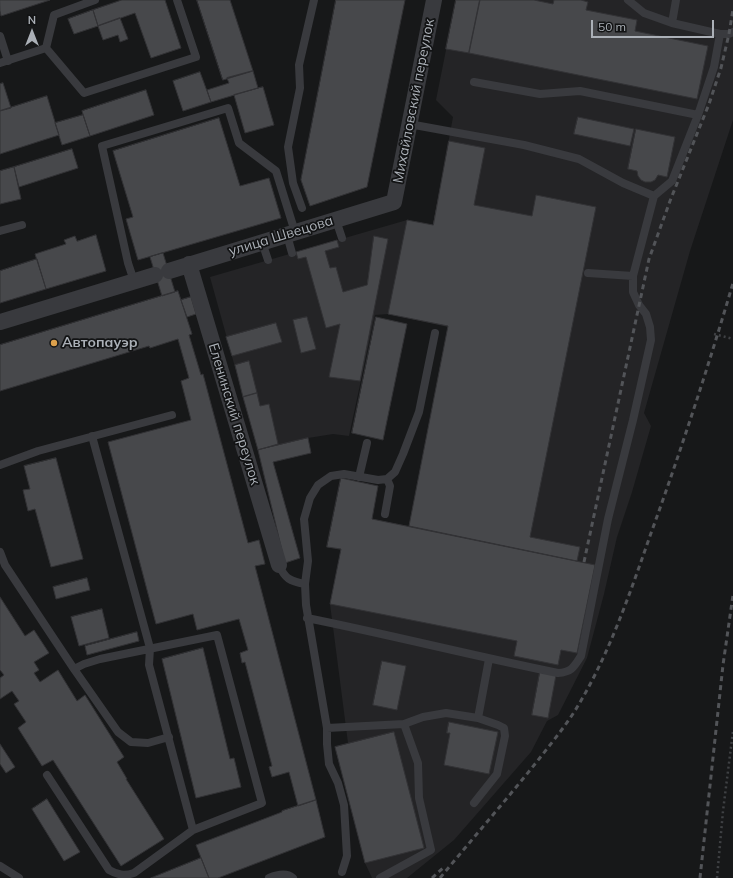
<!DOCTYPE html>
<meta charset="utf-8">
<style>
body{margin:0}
#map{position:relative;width:733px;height:878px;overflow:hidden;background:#171819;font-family:Mulish,sans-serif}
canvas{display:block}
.north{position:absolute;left:12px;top:12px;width:40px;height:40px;-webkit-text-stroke:3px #121314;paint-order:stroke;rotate:0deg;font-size:11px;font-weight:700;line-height:16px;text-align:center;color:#abb0b7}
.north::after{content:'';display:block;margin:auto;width:14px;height:18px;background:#abb0b7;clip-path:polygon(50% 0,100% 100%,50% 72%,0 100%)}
.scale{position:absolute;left:591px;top:20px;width:123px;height:18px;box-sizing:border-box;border:2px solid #abb0b7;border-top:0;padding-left:5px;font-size:12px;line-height:14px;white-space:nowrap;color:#abb0b7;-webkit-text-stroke:3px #121314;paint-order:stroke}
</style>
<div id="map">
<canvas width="733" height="878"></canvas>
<div class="north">N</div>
<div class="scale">50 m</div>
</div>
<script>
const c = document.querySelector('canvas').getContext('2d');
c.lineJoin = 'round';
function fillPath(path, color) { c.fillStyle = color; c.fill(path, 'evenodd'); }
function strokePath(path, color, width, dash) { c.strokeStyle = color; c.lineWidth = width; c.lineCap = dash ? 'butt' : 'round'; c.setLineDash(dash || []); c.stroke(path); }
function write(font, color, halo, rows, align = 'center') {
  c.font = font + ' Mulish,sans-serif'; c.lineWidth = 3.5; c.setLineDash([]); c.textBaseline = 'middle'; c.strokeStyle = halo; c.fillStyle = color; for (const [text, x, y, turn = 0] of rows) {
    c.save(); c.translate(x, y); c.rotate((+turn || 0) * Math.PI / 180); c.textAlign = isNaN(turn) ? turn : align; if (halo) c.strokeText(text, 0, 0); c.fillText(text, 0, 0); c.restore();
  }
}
fillPath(new Path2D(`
 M456,0h277v120l-43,131 -46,162 7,13 -19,66 -15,45 -13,57 -17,64 -29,57 -11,6 -16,31 -77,88 -47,38h-35l-7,-15 -30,-116 13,-4 -18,-139 11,-54 -14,-3 14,-69 37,8 -6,33 37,7 39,-199 -60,-13 -13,1 -26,121 -16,-2 -25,4 3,15 -38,9 27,96 -15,5 -27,-113 -48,-173 197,-57 26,5 20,-108 -17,-17z`), '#242426');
const building = new Path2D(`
 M0,0h50l-49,16 -1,-5z
 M122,0h43l16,48 -30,10 -16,-45 -37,13 -5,-16z
 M197,0h33l23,71 -30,9z
 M336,0h69l-38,187 -57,19 -9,-26z
 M456,0h24l-11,53 -23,-4z
 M480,0h54l19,4 1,-4h27l7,2 -2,8 51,10 -2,11 73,15 -11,53 -228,-46z
 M93,10l5,16 -24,8 -6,-15z
 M120,18l8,21 -8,3 -2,-7 -15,5 -5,-14z
 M253,71l5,17 -47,14 -4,-12 22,-7 -2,-5z
 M200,72l11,30 -28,9 -10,-30z
 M3,83l8,25 -11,3v-27z
 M263,87l11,38 -29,8 -11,-38z
 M146,90l8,25 -64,21 -8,-25z
 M47,96l12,39 -59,19v-43z
 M83,115l7,21 -28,9 -7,-22z
 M578,117l56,12 -4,17 -56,-12z
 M219,118l21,68 29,-8 12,40 -143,42 -12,-41 7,-2 -20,-66z
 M636,129l39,8 -8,40 -9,-2 -3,5 -4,2h-6l-4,-2 -3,-4 -1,-5 -9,-2z
 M449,141l36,7 -11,57 58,11 4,-21 60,12 -66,330 50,10 -3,14 -168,-35 39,-200 -60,-12 19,-94 26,5z
 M72,149l6,19 -59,19 -5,-20z
 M14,167l7,32 -21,5v-33z
 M96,235l10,36 -60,18 -11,-35 31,-10 -2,-4 11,-4 2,5z
 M374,236l14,3 -28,142 -31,-4 11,-53 -14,4 -20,-71 -8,2 -2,-7 41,-12 2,7 -14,4 5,17 6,-1 7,25 24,-7z
 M163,253l12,39 -13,4 -12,-39z
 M37,259l9,30 -46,14v-32z
 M178,291l14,43 -3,1 12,40 2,-1 45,169 11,-3 6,24 -10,2 61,234 -18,6 -9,-34 -17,5 -3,-10 3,-1 -27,-104 -3,1 -2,-10 8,-3 -9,-31 -42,11 -4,-16 -37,10 -48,-182 83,-22 -10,-39 8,-3 -11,-39 -28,9 -1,-2 -149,45v-46z
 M191,297l5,17 -9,3 -6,-17z
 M307,317l9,32 -15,4 -8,-33z
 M376,317l31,7 -24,116 -31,-7z
 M276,323l6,19 -50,14 -6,-19z
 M249,361l8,32 -14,4 -8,-32z
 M257,393l3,13 9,-2 9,40 -20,6 -15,-53z
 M308,438l3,15 -38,9 27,96 -15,5 -27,-113z
 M56,458l27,101 -32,8 -16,-58 -7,2 -5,-21 7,-1 -6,-23z
 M341,478l37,8 -6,33 223,46 -18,88 -16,-3 -3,15 -44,-9 3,-15 -187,-37 11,-55 -14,-2z
 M87,578l3,12 -34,9 -3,-12z
 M0,597l25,39 9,-6 15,23 -15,9 5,8 -5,3 6,9 18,-12 19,31 8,-6 39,62 -7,5 10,17h-1l38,60 -43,27 -68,-106 -11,6 -24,-38 8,-6 -12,-18 5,-3 -7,-10 -12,8v-21l4,-3 -4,-5z
 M102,609l7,29 -30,8 -8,-29z
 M137,632l2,9 -52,14 -2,-9z
 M203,648l27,111 4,-1 7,29 -45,11 -34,-139z
 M382,661l24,5 -9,44 -24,-5z
 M540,672l16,3 -8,43 -16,-3z
 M449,722l49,10 -9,42 -45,-9 6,-32h-3z
 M394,732l30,116 -59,15 -30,-116z
 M0,744l15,23 -9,6 -6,-9z
 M47,799l33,53 -16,9 -32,-52z
 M316,800l9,37 -107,41h-9l-13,-33 86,-33v-1z
 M201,858l8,20h-58z`);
fillPath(building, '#47484b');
strokePath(building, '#323235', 1);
strokePath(new Path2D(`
 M714,334l19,5
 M717,878l6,-67 10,-80`), '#3f4144', 2.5, [2, 3]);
strokePath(new Path2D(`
 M628,0l16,13 28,10 48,11h9l4,-2
 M672,23l4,-23
 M0,36l8,25
 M46,48l38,45 112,-36 -19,-57
 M46,48l8,-33 41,-15
 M0,63l46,-15
 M474,82l66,12 40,-3 118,24
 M409,124l115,21 55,14 44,24 31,13
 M302,208l-9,-25 -5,-36 12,-59 -1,-23 15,-65
 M336,220l6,18
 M0,231l22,-6
 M287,235l5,18
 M262,242l6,18
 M588,273l45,3
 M134,281l-6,-18 -26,-117 126,-38 11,35 37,28 19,61
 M92,436l58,212 -1,17 44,165
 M0,465l38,-14 134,-36
 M359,477l8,-34
 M385,514l5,-28 -3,-7
 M0,552l5,13 69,104 44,63 13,10 17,1 21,-6
 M279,565c6,14 11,16 26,19
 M307,618c84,17 167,38 251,55 14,-1 16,-6 23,-17l27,-137 25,-99 18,-80 -1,-13 -4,-13 -7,-9 -6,-13v-16l21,-80 18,-15 26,-66 16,-48 6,-33
 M478,718l11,-59
 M327,728l77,-4 19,-7 23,-4 32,5 20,7 6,3 1,8 -8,38 -23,29
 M47,775l62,95c9,5 15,6 25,3l59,-43 69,-27 -45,-168 -117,24 -16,5 -10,5
 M0,866l19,12
 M342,872l5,-16 -3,-51 -6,-22 -9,-19 -2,-20v-16l-21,-123 -1,-21 3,-23 -4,-42 6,-21 8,-13 13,-9 13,-2 34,6 9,-1 8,-7 8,-18 16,-42 16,-79
 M269,878c7,-3 17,-6 24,0
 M380,878l51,-28 -12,-52 -1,-35 -14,-39`), '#393a3e', 8);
strokePath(new Path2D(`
 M189,264l90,301
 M169,271l225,-69 40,-202
 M0,322l155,-47`), '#393a3e', 16);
strokePath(new Path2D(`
 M584,562l65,-303 21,-58 39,-97 12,-36 8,-34 4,-25
 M432,878l11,-10
 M440,878c33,-40 67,-79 99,-119 14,-18 29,-36 40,-55 31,-52 51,-111 71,-168 30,-83 58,-168 83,-253
 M700,878l23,-213 10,-70`), '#525458', 3, [5, 4]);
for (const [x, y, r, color] of [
 [54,343,4,"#dda14c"]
]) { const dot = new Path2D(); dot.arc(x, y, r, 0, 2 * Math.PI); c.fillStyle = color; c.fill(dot); strokePath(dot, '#121314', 1.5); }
write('14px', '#abb0b7', '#121314', [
 ["Михайловский переулок",414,101,-79],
 ["улица Швецова",281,236,-17],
 ["Еленинский переулок",234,414,73]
]);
write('bold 14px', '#abb0b7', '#121314', [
 ["Автопауэр",62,343]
], 'left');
</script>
